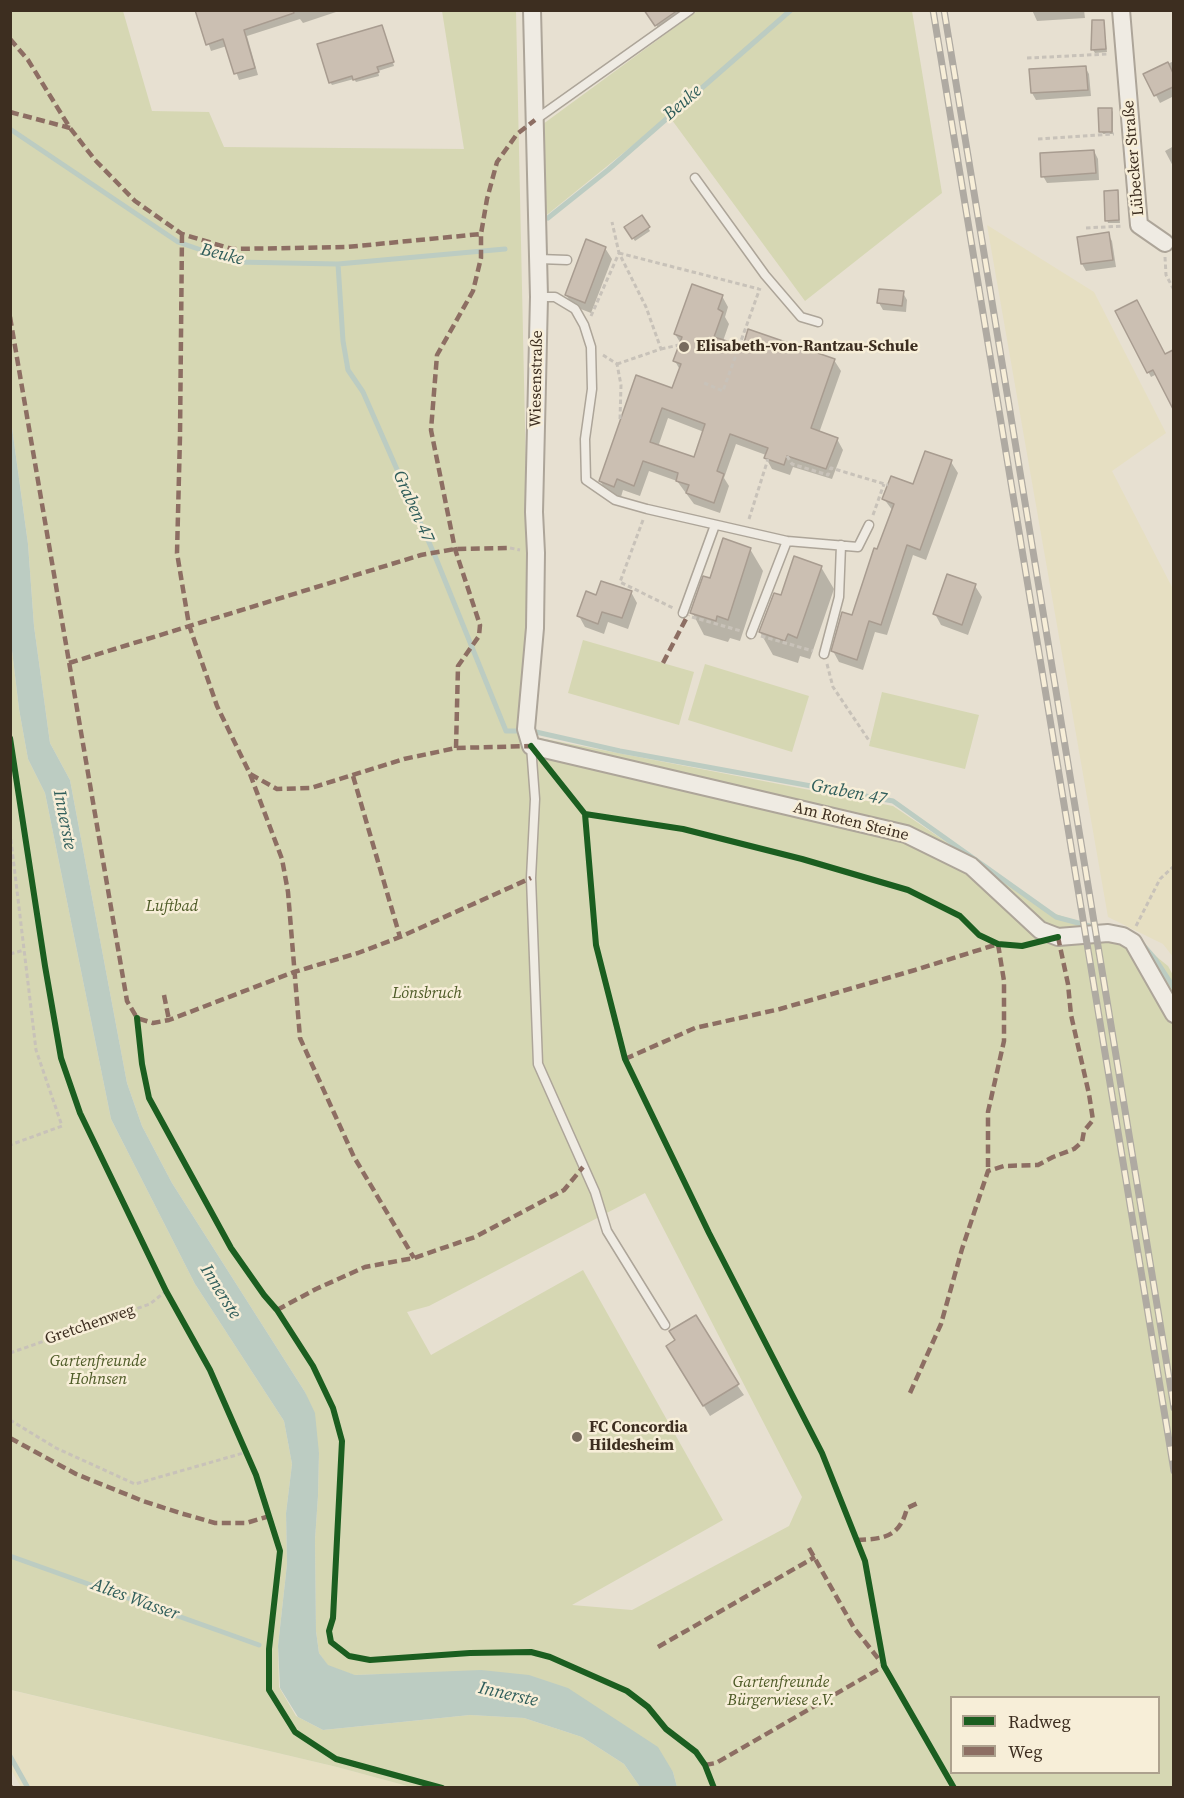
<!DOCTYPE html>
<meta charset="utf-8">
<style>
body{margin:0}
#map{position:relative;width:1184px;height:1798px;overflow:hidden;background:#e7e0d1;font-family:"Source Serif 4",serif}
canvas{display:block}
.frame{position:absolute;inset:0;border:12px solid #3d2e20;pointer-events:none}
.legend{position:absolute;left:950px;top:1696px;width:210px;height:78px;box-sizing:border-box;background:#f7eed8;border:2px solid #ada18e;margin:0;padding:8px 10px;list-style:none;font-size:18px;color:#3d2e20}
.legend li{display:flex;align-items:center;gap:12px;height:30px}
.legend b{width:30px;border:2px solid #ada18e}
</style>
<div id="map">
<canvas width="1184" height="1798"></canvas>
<div class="frame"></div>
<ul class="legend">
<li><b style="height:8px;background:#1b5e20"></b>Radweg</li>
<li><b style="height:8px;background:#8d6e63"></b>Weg</li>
</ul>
</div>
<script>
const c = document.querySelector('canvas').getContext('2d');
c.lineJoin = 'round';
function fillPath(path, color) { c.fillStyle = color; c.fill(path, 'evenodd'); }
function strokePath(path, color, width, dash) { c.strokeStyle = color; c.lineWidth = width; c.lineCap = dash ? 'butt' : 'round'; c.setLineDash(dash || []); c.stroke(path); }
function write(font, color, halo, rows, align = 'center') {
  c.font = font + ' "Source Serif 4",serif'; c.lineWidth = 5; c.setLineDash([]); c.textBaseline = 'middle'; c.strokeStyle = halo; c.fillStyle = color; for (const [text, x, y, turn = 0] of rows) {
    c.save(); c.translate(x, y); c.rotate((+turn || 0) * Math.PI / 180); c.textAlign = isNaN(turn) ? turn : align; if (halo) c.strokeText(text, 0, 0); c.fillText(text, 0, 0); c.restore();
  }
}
fillPath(new Path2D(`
 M987,225l107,67 72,141 -54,38 61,118v368l-10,-13 -55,-27z
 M10,1690l327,77 74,20h-390l-10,-17z`), '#e6dfc2');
fillPath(new Path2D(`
 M10,11h113l29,100 57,1 15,35 240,2 -22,-138h74l13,600 -10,123 374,72 157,106 23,8 53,12 42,34 6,11 -1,810h-496l-4,-15 -257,-99 -62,2 -26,-9 -9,-13 -3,-22 -1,-91 3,-44 1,-42 -14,-62 -133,-209 -30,-57 -15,-43 -57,-303 -20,-37 -16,-117 -6,-82 -18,-131zM645,1193l157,304 -13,29 -157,84 -60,-5 151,-85 -140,-250 -152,85 -24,-43 22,-6zM952,1698h206v74h-206z
 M697,11h215l30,182 -137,108 -136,-185 -126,102 -4,-91z
 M583,640l111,32 -15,53 -111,-32z
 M11,642l8,67 9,50 17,34 66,326 84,165 89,137 8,43 -6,49 1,51 -9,82 1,41 17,29 27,14 147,-15 54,3 58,19 42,27 16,23h-229l-74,-20 -326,-77z
 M705,664l104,32 -17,56 -104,-32z
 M882,692l97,23 -14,54 -96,-23z`), '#d6d7b3');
fillPath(new Path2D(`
 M10,413l18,131 6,82 16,117 20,37 57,303 15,43 30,57 133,209 10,21 4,40 -1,43 -3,44 1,91 3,22 9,12 27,10 126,-5 48,5 39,13 90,59 15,25 4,15h-37l-16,-23 -42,-27 -58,-19 -54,-3 -147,15 -25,-13 -18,-29 -2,-42 9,-82 -1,-51 6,-49 -8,-43 -89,-137 -84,-165 -66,-326 -17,-34 -9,-50 -8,-67z`), '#bcccc2');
fillPath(new Path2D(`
 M197,10h145l-39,13 -3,-4 -53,17 11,39 -19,5 -12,-34 -16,5z
 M646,10h32l1,3 -21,15z
 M1032,10h52l1,8 -48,3z
 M1103,21l4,31 -12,1 -2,-3z
 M383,29l11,37 -16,5 1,5 -23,6 -2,-3 -22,6 -2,-3z
 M1174,61v35l-14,7 -15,-29z
 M1085,67l4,7 2,22 -55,4 -4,-7z
 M1111,109l2,3v22h-10l-2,-3z
 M1174,146v22l-9,-17z
 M1094,151l4,8 1,21 -52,3 -4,-7z
 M1117,192l3,31h-12l-1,-3z
 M642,217l8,14 -15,10 -9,-13z
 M1108,234l4,7 4,26 -30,4 -4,-7 -3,-26z
 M605,248l7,11 -21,54 -18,-7 -7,-11z
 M903,293l4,7 -1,12 -23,-2 -4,-7z
 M722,296l6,11 -3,10 4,7 -6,17 20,7 91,12 7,11 -22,62 18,6 6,11 -11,29 -39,-12 -3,8 -18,-6 -6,-11v-3l-30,-11 -12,34 5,8 -9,27 -26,-9 -17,-23 -28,-10 -9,25 -17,-6 -2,7 -14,-5 -7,-11 73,-91 7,-20 -5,-9 6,-17 -6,-10zM668,418l36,14 -9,27 -37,-12z
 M1117,312l47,44 9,-4 1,54 -17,-32 -6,3z
 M951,462l7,11 -32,87 -13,-5 -26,80 -12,-3 -12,38 -24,-8 -6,-11 20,-34 40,-106 -9,-12 30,-13z
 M750,549l13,22 -23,70 -10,-3 -2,4 -24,-7 -12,-23 19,-32z
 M821,567l13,22 -24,70 -10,-3 -2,7 -25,-8 -13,-23 15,-37 7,2z
 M975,586l7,11 -14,38 -27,-10 -6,-11z
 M631,592l6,11 -9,26 -20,-7 -4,12 -19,-7 -6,-11 18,-19z
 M674,1357l63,28 7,10 -34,21z`), '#0003');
strokePath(new Path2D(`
 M10,129l168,113 58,20 102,2 167,-15
 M548,218l60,-48 183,-160
 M338,264l5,77 5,29 15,22 72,164 71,175h16
 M536,732l84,19 273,50 163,116 41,11
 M1143,945l13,15 18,28
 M10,1556l249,89
 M10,1756l18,32`), '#bcccc2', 5);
const building = new Path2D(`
 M195,10h98l1,3 -50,17 11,38 -21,6 -11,-35 -17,6z
 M644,10h34l-23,16z
 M1092,20h12l2,29 -15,1z
 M382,25l12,37 -17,5 2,5 -26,8 -1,-4 -23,7 -12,-39z
 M1168,62l5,11v14l-19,9 -11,-22z
 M1086,66l2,24 -57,3 -2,-24z
 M1098,108h14v24h-13z
 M1094,150l2,23 -55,4 -1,-24z
 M1118,190l1,30 -14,1 -1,-30z
 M642,215l8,12 -18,12 -8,-12z
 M1109,232l4,28 -32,4 -4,-27z
 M586,239l20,8 -21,56 -20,-8z
 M692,284l31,11 -5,14 5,3 -9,25 29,9 5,-17 87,30 -24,69 27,10 -12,31 -39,-13 -3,9 -20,-7 4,-10 -38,-14 -13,37 7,3 -10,29 -28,-10 3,-8 -13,-4 2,-8 -35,-12 -9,25 -17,-7 -3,8 -15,-6 37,-106 36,13 9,-24 -8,-3 9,-24 -8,-3zM662,408l43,16 -11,33 -44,-15z
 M879,289l25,2 -2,15 -25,-3z
 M1137,300l28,54 8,-4v59l-20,-39 -6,3 -32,-62z
 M925,451l27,9 -32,90 -13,-5 -26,80 -12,-4 -12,39 -26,-9 11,-39 10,3 22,-67 3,1 17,-45 -12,-5 9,-23 22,8z
 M723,538l28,10 -23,72 -11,-4 -1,5 -26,-8 13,-37 7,2z
 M794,556l28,10 -25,72 -9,-4 -3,7 -26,-9 15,-39 7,2z
 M947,574l29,10 -14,41 -29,-11z
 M601,581l31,10 -10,27 -20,-6 -4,12 -21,-8 9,-25 10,4z
 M696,1315l43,69 -36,22 -37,-60 9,-6 -6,-9z`);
fillPath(building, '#cbbfb2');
strokePath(building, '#a89c90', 1.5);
const service = new Path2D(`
 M535,120l155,-110
 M695,178l70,97 36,42 17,5
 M539,259l28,1
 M539,297h16l20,12 9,16 7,22 1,42 -7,50 1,41 29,20 32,9 140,32 71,6 11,-22
 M683,613l32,-88
 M751,634l36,-93
 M824,654l15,-57 2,-52
 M531,746l4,53 -4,79 7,186 57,128 12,39 58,94`);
const minor = new Path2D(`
 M532,10l7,287 -5,215 2,41 -1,75 -9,101 5,17 375,88 65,32 69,64 18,7 50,-4 15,3 10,6 41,72
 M1121,10l18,215 26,18`);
strokePath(service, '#ada599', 11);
strokePath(minor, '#ada599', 20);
strokePath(new Path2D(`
 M1027,58l82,-4
 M1038,139l76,-5
 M1086,228l37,-2
 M619,253l140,36
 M1165,257l1,18 8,15
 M591,316l28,-63 -7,-31
 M661,349l18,-4
 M603,355l14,9 4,21 -1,35
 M617,364l44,-15 -15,-42 -27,-54
 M704,383l19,8 37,-103
 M787,456l5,8 36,11 3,-7 57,17
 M873,515l11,-31
 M749,519l19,-60
 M643,520l-23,62 53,26
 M510,548l10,2
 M692,617l49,14
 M761,636l52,15
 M827,664l6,23 37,55
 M10,751h2
 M10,832l26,218 26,76 -52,19
 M1136,926l24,-47 14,-13
 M10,954l14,-4
 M10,1353l140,-49 16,-13
 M10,1420l46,28 79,36 112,-32`), '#c8c2b9', 3, [4.5, 3]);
strokePath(service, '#efebe3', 8);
strokePath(minor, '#efebe3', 16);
const rail = new Path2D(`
 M933,10l241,1461
 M944,10l230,1398`);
strokePath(rail, '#afaaa2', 7);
strokePath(rail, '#f7eed8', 4.5, [14]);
strokePath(new Path2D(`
 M10,39l18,21 42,68 25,32 40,41 47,33 50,15 115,-2 134,-13
 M10,112l60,16
 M182,234l-2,202 -3,117 12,72 28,81 33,68 27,15 34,-1 93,-29 52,-11 75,-2 2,3
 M10,317l117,684 10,17 16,5 16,-3 125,-48 64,-19 42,-16 131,-59
 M69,663l352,-108 34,-6 55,-1
 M663,663l25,-48
 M456,748l2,-82 21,-30 1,-11 -25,-76 -24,-119 6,-75 36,-64 8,-33v-24l6,-35 10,-37 20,-28 18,-14
 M250,774l32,85 6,33 12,146 54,119 60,101
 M353,776l47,161
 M164,995l5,25
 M625,1059l70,-31 85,-19 135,-39 83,-26 6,37v60l-16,71v59
 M277,1310l39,-21 49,-22 49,-9 61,-21 89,-47 19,-23
 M910,1393l31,-69 21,-75 26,-78 16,-5 34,-1 15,-8 21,-8 8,-7 2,-11 9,-11 -4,-26 -18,-79 -3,-31 -10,-47 -4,1
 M10,1438l66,36 67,27 37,12 35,10h31l24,-7
 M857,1540c27,-1 43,-3 50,-32l11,-5
 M809,1548l45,80 27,34
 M658,1647l157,-90
 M705,1765l11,-2 168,-97
 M10,1786l2,2`), '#8d6e63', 4.5, [9, 4.5]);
strokePath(new Path2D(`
 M10,738l35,228 16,92 19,55 86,178 44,79 46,105 24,76 -11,98v41l26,42 41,27 106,29
 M531,746l54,68 11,131 29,114 84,174 113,220 43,108 19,105 70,122
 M585,814l98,15 119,30 106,31 52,26 19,19 19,9 24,2 36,-9
 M137,1018l5,46 7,34 82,150 33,47 13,15 36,56 20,42 9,33 -9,177 -4,13 2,11 18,14 21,4 100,-7 61,-1 19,5 77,34 21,16 18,22 30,23 9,13 9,23`), '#1b5e20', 6);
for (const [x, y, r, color] of [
 [684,347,6,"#786c5e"],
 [577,1437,6,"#786c5e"]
]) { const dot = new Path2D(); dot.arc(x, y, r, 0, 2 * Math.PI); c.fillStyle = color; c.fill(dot); strokePath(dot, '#f7eed8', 2); }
write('16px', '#3d2e20', '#f7eed8', [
 ["Lübecker Straße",1134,158,-95],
 ["Wiesenstraße",537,379,-89],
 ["Am Roten Steine",851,822,14],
 ["Gretchenweg",90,1325,-19]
]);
write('bold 16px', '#3d2e20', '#f7eed8', [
 ["Elisabeth-von-Rantzau-Schule",696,347],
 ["FC Concordia",589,1428],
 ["Hildesheim",589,1446]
], 'left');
write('italic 16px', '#4d5a26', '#f7eed8', [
 ["Luftbad",172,907],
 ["Lönsbruch",427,994],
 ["Gartenfreunde",98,1362],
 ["Hohnsen",98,1380],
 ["Gartenfreunde",781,1683],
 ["Bürgerwiese e.V.",781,1701]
]);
write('italic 18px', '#2f5d5a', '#f7eed8', [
 ["Beuke",683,103,-41],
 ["Beuke",222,255,14],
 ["Graben 47",413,507,66],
 ["Graben 47",849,793,11],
 ["Innerste",64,820,79],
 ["Innerste",220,1292,58],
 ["Altes Wasser",135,1600,20],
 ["Innerste",508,1695,13]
]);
</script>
